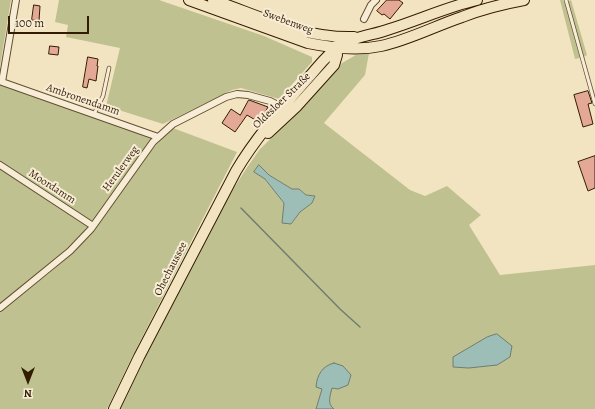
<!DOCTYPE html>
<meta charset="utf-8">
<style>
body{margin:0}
#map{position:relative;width:595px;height:409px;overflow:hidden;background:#f3e4c1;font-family:Alegreya,serif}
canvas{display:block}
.north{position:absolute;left:8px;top:361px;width:40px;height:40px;-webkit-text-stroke:3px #f7edd7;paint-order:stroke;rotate:180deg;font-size:11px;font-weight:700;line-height:16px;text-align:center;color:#341c02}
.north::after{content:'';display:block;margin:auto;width:14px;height:18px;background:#341c02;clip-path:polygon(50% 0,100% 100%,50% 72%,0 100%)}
.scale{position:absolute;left:8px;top:16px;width:81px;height:18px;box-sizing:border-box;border:2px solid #341c02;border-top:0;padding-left:5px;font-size:12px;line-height:14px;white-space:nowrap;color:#341c02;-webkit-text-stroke:3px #f7edd7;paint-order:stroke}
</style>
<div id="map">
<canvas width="595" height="409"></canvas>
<div class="north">N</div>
<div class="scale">100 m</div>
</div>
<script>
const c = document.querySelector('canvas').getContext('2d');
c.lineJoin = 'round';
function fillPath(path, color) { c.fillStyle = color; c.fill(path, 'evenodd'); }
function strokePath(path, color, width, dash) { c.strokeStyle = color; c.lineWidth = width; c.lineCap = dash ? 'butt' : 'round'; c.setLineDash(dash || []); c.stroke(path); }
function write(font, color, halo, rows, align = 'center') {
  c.font = font + ' Alegreya,serif'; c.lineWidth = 4; c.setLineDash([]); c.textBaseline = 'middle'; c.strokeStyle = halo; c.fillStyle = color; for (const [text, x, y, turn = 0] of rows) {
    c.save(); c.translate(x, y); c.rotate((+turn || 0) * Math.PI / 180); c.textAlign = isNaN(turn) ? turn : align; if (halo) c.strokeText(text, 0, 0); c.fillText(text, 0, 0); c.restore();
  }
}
fillPath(new Path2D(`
 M0,0h11l-11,66z
 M59,0h100l105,36 48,21v5l-33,37 -38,-11 -9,2 -69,34 -57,-18 14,-58 -54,-11 2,-12 -13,-3z
 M560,0h3l3,6 14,52 -5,1z
 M571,0l16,55 -3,2 -15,-51v-5z
 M369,53l-4,22 -41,48 86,67 15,6 22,-10 34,29 -12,10 31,50 95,-10v144h-474l23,-49 81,-158 21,-33 14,-20 32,-31 50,-55 14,-8zM269,175l23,14h7l7,6 9,1 -3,7 -12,9 -9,12 -7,-21 -19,-24z
 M0,85l152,53 -63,89 -18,19 -71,57z
 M173,128l64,24 -104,203 -26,54h-107v-97c31,-25 67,-50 92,-80 27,-34 48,-75 81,-104z`), '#bfc290');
const water = new Path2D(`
 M259,165l10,10 23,14h7l7,6 9,1 -3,7 -12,9 -9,12 -9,-1 2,-20 -19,-24 -11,-7z
 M497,334l15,12 -2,11 -13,8 -28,3 -16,-1v-10l34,-20z
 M334,363l9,3 8,9 -3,10 -10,4 -6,-1c-2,8 -5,16 2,21h-18l6,-20 -6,-2c1,-12 6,-21 18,-24z`);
fillPath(water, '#9cbeb7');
strokePath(water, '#727d6f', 1);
strokePath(new Path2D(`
 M241,208l99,101 20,18`), '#727d6f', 1.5);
const building = new Path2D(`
 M387,0h12l4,3 -13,16 -6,-5 -2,1 -5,-4z
 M34,5l6,1 -1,15 -7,-1z
 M50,46l9,1 -1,8 -9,-1z
 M88,57l10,2 -1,7h1l-2,15 -7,-2 -2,9 -4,-1z
 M588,91l4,12 -4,1 5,20 -10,3 -9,-32z
 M249,100l19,7 -5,9 -2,-1 -4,6 -10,-6 -12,17 -13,-9 9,-14 9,6z
 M595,156v32l-7,3 -10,-29z`);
fillPath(building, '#e4a897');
strokePath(building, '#341c02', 1);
const lane = new Path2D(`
 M566,0l29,104
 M94,114l9,-18 6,-28`);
const street = new Path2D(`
 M16,0l-14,82 156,55
 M364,19l7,-14 5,-5
 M0,165l93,61
 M0,308l70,-57 21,-22 62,-87 20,-18 53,-27 11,-3 11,1 22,6 14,7`);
const primary = new Path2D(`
 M189,0l119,43c24,5 49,8 73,3 28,-6 54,-20 81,-29 20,-8 40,-13 62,-17
 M213,0c47,16 91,39 141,37
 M268,133l29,-27 37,-41 3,-10 -1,-9
 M114,409l25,-52 97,-186c20,-34 47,-64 73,-94 9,-10 18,-23 30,-30 18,-12 32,-11 51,-18 29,-9 57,-22 87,-29`);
strokePath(lane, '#644e32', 4.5);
strokePath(street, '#644e32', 8);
strokePath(primary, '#341c02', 12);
strokePath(lane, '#f7edd7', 3);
strokePath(street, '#f7edd7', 6);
strokePath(primary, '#f3e4c1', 10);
write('11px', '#341c02', '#f7edd7', [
 ["Swebenweg",288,22,20],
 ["Ambronendamm",83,100,19],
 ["Oldesloer Straße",282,101,-44],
 ["Herulerweg",121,169,-54],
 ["Moordamm",52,187,33],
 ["Ohechaussee",171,269,-63]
]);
</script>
